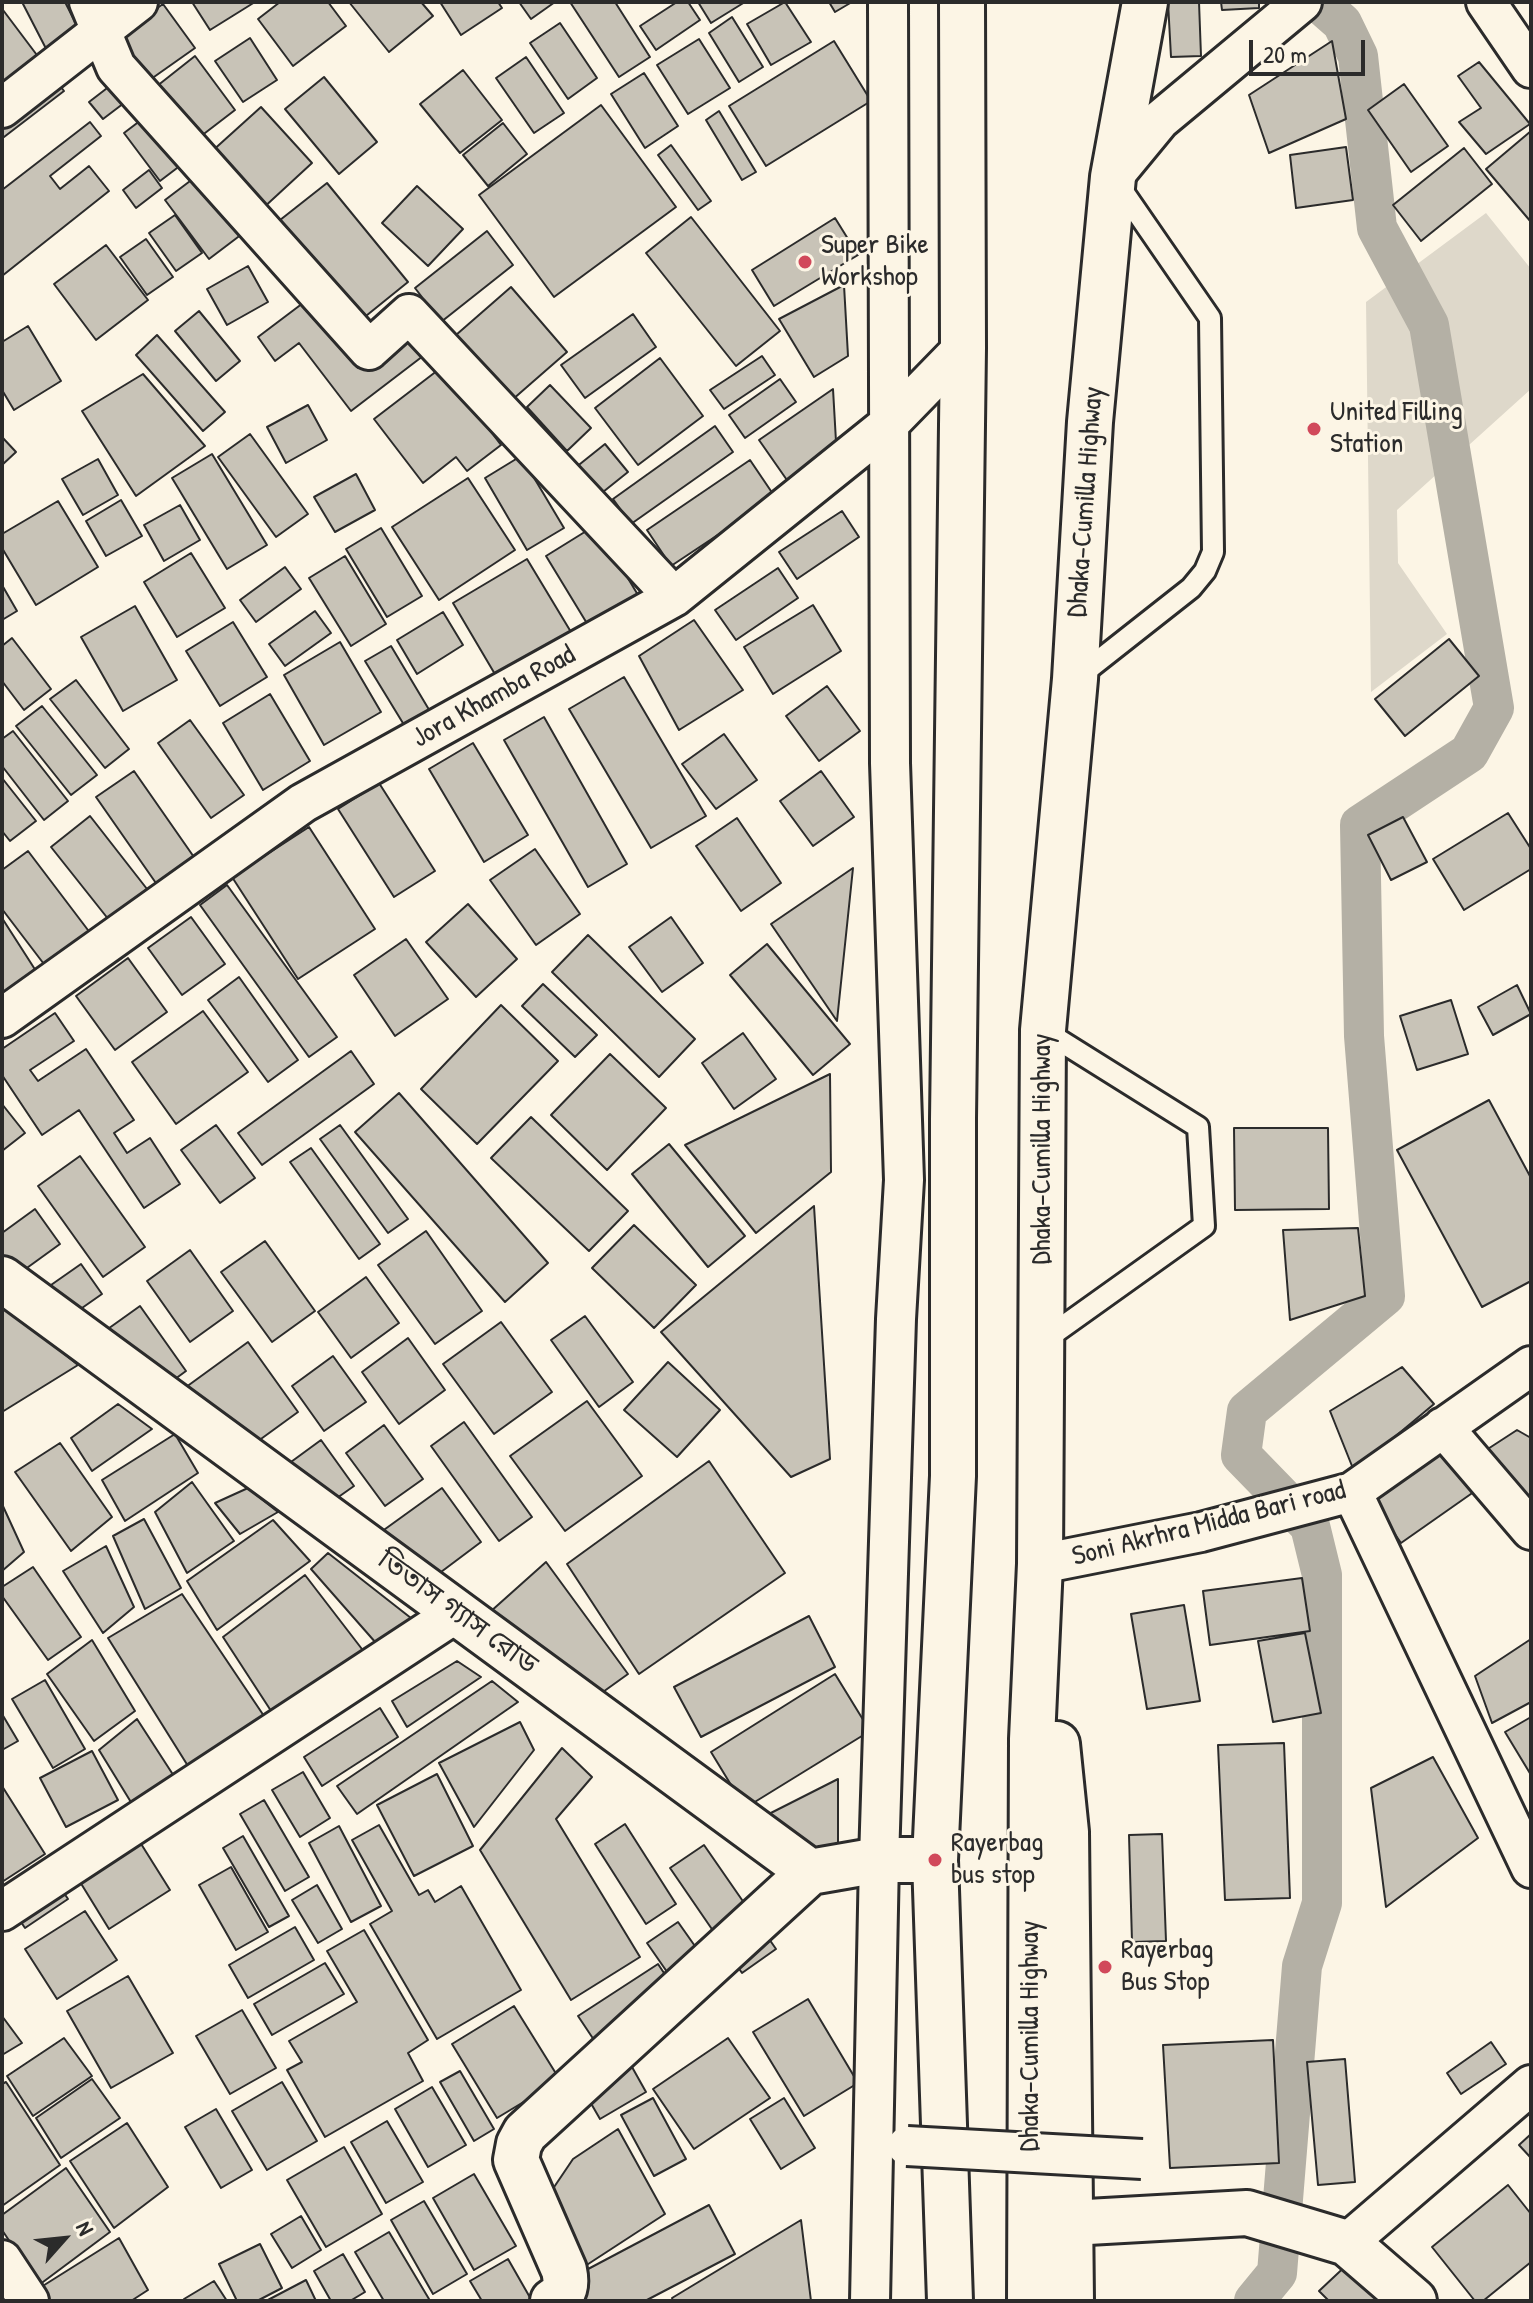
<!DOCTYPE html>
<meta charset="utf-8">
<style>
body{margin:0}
#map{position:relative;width:1533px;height:2303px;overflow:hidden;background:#fcf5e5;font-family:"Patrick Hand",sans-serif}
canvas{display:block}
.frame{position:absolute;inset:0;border:4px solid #2b2b2b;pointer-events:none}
.north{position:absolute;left:24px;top:2199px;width:80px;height:80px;-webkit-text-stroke:6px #fcf5e5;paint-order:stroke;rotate:63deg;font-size:22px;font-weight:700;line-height:32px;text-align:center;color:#2b2b2b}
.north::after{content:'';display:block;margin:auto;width:28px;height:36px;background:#2b2b2b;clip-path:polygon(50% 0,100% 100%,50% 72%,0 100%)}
.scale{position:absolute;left:1249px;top:40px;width:116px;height:36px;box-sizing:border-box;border:4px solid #2b2b2b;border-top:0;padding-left:10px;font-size:24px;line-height:28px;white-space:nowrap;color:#2b2b2b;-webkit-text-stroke:6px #fcf5e5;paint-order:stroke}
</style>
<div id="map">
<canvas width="1533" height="2303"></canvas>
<div class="frame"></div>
<div class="north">N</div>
<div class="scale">20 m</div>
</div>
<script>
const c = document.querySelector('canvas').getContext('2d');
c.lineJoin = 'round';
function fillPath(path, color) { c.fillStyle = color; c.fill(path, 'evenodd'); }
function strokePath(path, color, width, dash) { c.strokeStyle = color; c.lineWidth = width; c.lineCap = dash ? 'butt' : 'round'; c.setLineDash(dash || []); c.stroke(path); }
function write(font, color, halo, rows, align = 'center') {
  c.font = font + ' "Patrick Hand","Noto Sans Bengali",sans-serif'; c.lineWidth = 6; c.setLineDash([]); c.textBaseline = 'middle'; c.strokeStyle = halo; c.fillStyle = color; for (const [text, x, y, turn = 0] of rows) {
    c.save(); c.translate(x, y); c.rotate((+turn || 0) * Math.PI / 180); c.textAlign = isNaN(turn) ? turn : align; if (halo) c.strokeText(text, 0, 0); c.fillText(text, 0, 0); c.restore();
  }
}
fillPath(new Path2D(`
 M1486,213l45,56v120l-134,121 1,53 49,71 -76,58 -5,-390z`), '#ded8ca');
strokePath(new Path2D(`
 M1254,2301l23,-28 25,-307 20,-63v-328l-12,-49 -69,-71 6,-44 138,-115 -21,-260 -4,-211 109,-72 25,-45 -65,-383 -52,-97 -19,-172 -16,-33 -24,-21`), '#b4b0a5', 40);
const building = new Path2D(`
 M22,2h43l25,49 -34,17z
 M192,2h63l-45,28z
 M280,2h48l18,24 -53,40 -35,-47z
 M349,2h72l12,14 -44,36z
 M440,2h58l4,6 -41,27z
 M519,2h36l-24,17z
 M570,2h45l35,55 -31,20z
 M677,2h11l12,18 -44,30 -16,-24z
 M698,2h47l-34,21z
 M785,2l26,40 -40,23 -24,-41z
 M829,2h23l-17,10z
 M1168,2h31l2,54 -30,1z
 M1221,2h38v6l-37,2z
 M163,4l32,44 -51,36 -32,-44z
 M3,10l61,81 -60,46 -2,-2z
 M732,17l31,50 -24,15 -30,-49z
 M560,23l37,55 -29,21 -38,-56z
 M250,38l27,42 -34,22 -28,-41z
 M699,39l31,49 -42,26 -31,-49z
 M834,41l37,60 -105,65 -37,-60z
 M1332,41l14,78 -77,34 -20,-58z
 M195,56l40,54 -43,33 -40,-53z
 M526,57l38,56 -30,20 -38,-55z
 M1479,62l51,62 -44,30 -27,-32 22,-14 -23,-32z
 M463,70l39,50 -42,33 -40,-49z
 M644,73l34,53 -33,22 -34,-54z
 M324,77l53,65 -38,32 -54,-65z
 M115,82l13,18 -25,19 -14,-17z
 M1404,84l44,62 -37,26 -43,-62z
 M601,105l75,102 -122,90 -75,-102z
 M261,107l51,56 -51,47 -51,-57z
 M719,111l37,61 -14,8 -36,-60z
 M145,117l36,48 -21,16 -36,-48z
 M90,122l11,14 -51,40 10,13 29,-23 20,25 -107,85v-86z
 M503,123l24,31 -39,32 -25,-31z
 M1531,131v91l-45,-53z
 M671,145l40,56 -13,9 -40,-55z
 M1346,147l7,53 -57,8 -6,-53z
 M1464,148l28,36 -71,57 -28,-36z
 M149,170l13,18 -26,20 -13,-18z
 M198,175l44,59 -33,25 -44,-59z
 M327,183l81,99 -52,42 -81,-100z
 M417,186l46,43 -35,37 -46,-43z
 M175,215l27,38 -26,18 -27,-38z
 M691,217l89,114 -44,35 -90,-113z
 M835,218l23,37 -84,51 -22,-36z
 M487,231l26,34 -72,57 -26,-34z
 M146,239l27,38 -26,18 -27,-38z
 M106,245l42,55 -52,40 -42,-56z
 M248,266l20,36 -41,23 -20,-36z
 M844,285l4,71 -34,21 -35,-58z
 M511,287l56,65 -55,48 -56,-65z
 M307,300l51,68 47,-36 18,24 -72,55 -52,-68 -24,18 -17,-24z
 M199,311l41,50 -24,20 -41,-50z
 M633,314l23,33 -71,51 -24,-33z
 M28,326l33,55 -47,29 -12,-20v-48z
 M157,335l68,77 -22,19 -67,-76z
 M762,356l13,19 -51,34 -14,-19z
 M660,358l43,58 -65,49 -43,-57z
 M442,367l59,78 -34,26 -11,-14 -33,26 -49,-64z
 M143,374l62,72 -69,50 -54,-85z
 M780,379l16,23 -51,36 -16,-23z
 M550,385l41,43 -24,23 -40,-44z
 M833,389l4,70 -41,34 -37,-53z
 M308,405l19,35 -41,23 -19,-36z
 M715,426l18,26 -102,72 -18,-25z
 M250,434l58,80 -32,23 -58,-80z
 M2,437l14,15 -14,13z
 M605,444l23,28 -30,24 -23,-28z
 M212,454l55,91 -40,24 -55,-91z
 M521,456l43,72 -37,22 -42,-72z
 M98,459l20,36 -35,20 -21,-36z
 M750,460l25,37 -104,69 -24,-36z
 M356,474l19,36 -40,22 -21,-35z
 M468,478l47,72 -76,50 -47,-73z
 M121,500l21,36 -36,20 -20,-35z
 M58,501l40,66 -62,38 -34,-57v-14z
 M180,505l20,35 -36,21 -20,-36z
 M842,511l17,26 -62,42 -18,-27z
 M596,525l45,75 -50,30 -45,-74z
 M381,528l41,68 -35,21 -41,-68z
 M191,553l34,55 -48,29 -33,-55z
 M345,556l41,68 -35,22 -42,-68z
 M527,559l47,78 -75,44 -46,-78z
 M285,567l16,22 -45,33 -16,-22z
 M778,568l20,30 -62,42 -21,-30z
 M2,585l15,26 -15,9z
 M813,605l28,46 -68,43 -29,-47z
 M135,606l42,74 -54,31 -42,-74z
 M315,611l16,22 -46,33 -16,-22z
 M443,612l20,33 -46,29 -20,-34z
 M694,620l49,70 -64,40 -40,-74z
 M233,622l34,55 -47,29 -34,-55z
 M12,638l39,51 -27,21 -22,-29v-35z
 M1449,639l30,37 -74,60 -30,-37z
 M340,642l41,70 -57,33 -40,-70z
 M391,646l43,72 -25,15 -44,-72z
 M624,677l82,139 -55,32 -82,-139z
 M76,680l53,69 -24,19 -55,-69z
 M827,686l33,45 -41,30 -33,-45z
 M270,694l40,67 -47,29 -40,-67z
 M42,706l55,69 -26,20 -55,-69z
 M544,717l83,147 -39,23 -84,-147z
 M190,720l54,75 -33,23 -53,-75z
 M13,731l55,70 -24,19 -42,-54v-27z
 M724,734l33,46 -41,29 -34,-45z
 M473,743l55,92 -44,27 -55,-93z
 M134,771l62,89 -38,26 -62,-89z
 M821,771l33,46 -41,29 -33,-45z
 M2,778l34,43 -26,20 -8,-10z
 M379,783l56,88 -41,26 -56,-88z
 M1508,813l23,36v20l-67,41 -31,-51z
 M90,816l57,73 -38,31 -58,-73z
 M1403,817l24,45 -36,18 -23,-45z
 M737,818l44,65 -40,28 -45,-65z
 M309,827l66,102 -77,50 -66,-102z
 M535,849l45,65 -44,31 -46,-65z
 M28,851l66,87 -44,34 -48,-63v-39z
 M853,868l-16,153 -66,-97z
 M227,885l110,152 -28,20 -109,-152z
 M468,904l49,55 -41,38 -50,-55z
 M191,917l34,47 -43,31 -34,-47z
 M671,917l32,46 -41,29 -33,-45z
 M2,918l34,53 -34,22z
 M588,935l107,104 -36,38 -107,-105z
 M406,939l42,60 -53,37 -41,-61z
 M767,944l83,100 -37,31 -83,-100z
 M128,958l39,54 -52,38 -39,-54z
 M239,977l59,83 -30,22 -60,-82z
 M543,984l54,51 -22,22 -53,-51z
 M1517,985l14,29 -38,21 -15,-28z
 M1451,1000l17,54 -51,16 -17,-54z
 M501,1005l57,56 -81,83 -56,-55z
 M203,1011l45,61 -72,52 -44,-62z
 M55,1013l19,28 -44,29 8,11 48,-32 48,71 -20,13 13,20 23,-15 30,46 -36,24 -65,-98 -37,25 -40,-60v-26z
 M743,1033l33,46 -42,30 -32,-46z
 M351,1051l23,33 -112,81 -24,-32z
 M610,1054l56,54 -59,62 -56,-55z
 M830,1074l1,98 -75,61 -71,-88z
 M399,1093l149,170 -43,39 -150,-170z
 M1489,1100l42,78v103l-49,26 -85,-157z
 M2,1104l23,29 -23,18z
 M531,1117l97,94 -39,40 -98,-93z
 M216,1125l39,53 -35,25 -39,-53z
 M340,1125l68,94 -20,14 -68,-94z
 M1234,1128h94l1,81 -94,1z
 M669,1144l76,92 -37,31 -76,-93z
 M311,1148l69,96 -21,15 -69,-97z
 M80,1156l65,91 -42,30 -65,-91z
 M814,1206l16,253 -39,18 -130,-145z
 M35,1209l25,35 -47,34 -11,-16v-29z
 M634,1225l62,60 -42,43 -62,-60z
 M1358,1228l7,68 -75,24 -7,-90z
 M426,1231l56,80 -47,33 -57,-79z
 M265,1241l50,70 -43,31 -51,-70z
 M190,1250l43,61 -43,31 -43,-61z
 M81,1264l21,30 -30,21 -21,-30z
 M366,1277l33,46 -48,35 -33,-46z
 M2,1303l76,62 -76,47z
 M140,1306l46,65 -34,25 -47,-65z
 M585,1316l48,66 -34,25 -48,-67z
 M501,1322l51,70 -58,42 -51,-70z
 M408,1338l37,52 -46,34 -37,-52z
 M248,1342l50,70 -66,48 -50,-70z
 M333,1356l33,46 -42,29 -32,-45z
 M668,1362l52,48 -43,47 -53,-47z
 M1402,1367l32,37 -80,67 -24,-60z
 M587,1401l55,75 -77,55 -55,-75z
 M118,1404l34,25 -60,42 -21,-33z
 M464,1422l68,95 -33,24 -68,-95z
 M384,1425l39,54 -38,27 -39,-53z
 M1517,1430l14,8v79l-54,-61z
 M175,1434l23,39 -73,48 -23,-41z
 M321,1440l33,46 -41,29 -33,-45z
 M1444,1440l34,49 -77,54 -34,-49z
 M60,1443l52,74 -41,34 -56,-79z
 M709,1461l76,112 -146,101 -72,-110z
 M192,1482l42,59 -47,32 -32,-61z
 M248,1488l30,24 -38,22 -25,-31z
 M442,1488l39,54 -60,45 -40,-55z
 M2,1504l22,48 -22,19z
 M144,1519l37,69 -36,21 -32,-73z
 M273,1520l37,41 -93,69 -30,-49z
 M106,1546l28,61 -31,26 -40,-62z
 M328,1553l88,69 -40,21 -65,-74z
 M546,1562l82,112 -46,33 -111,-78z
 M33,1567l48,70 -33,23 -46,-64v-9z
 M305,1575l60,78 -90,64 -52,-80z
 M1302,1578l8,53 -100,14 -7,-54z
 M182,1594l84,125 -78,47 -80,-128z
 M1184,1605l16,96 -53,8 -16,-95z
 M809,1616l26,51 -134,70 -27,-50z
 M1305,1633l16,80 -48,9 -15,-81z
 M1531,1639v63l-39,21 -17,-47z
 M92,1640l43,71 -41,30 -47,-67z
 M457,1661l24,16 -74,50 -15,-26z
 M835,1674l35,57 -125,77 -34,-56z
 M45,1680l40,69 -32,19 -41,-69z
 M492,1681l26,21 -161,112 -20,-28z
 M380,1708l18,29 -76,49 -18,-29z
 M2,1714l16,27 -16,9z
 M1531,1717v58l-26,-43z
 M137,1719l44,68 -44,25 -38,-62z
 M520,1722l14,28 -60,77 -35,-64z
 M1284,1743l6,155 -65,2 -7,-155z
 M562,1748l30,29 -36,42 84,138 -69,43 -91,-150z
 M92,1751l26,49 -52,27 -26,-49z
 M1433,1757l45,81 -92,69 -15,-119z
 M303,1772l27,46 -30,19 -28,-47z
 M437,1774l36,72 -59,30 -37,-71z
 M838,1779v78l-43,19 -40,-55z
 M2,1786l43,68 -43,28z
 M264,1800l45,77 -24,14 -45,-77z
 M625,1824l51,80 -30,20 -51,-80z
 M379,1825l40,70 9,-5 7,12 26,-16 60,104 -84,49 -67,-115 22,-13 -40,-71z
 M339,1826l42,80 -30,16 -42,-79z
 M1162,1834l4,107 -34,1 -3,-107z
 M243,1836l46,80 -20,11 -46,-79z
 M138,1839l32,51 -61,39 -32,-52z
 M704,1845l72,104 -34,24 -72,-105z
 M46,1866l22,33 -43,29 -22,-33z
 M231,1867l37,65 -32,18 -37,-65z
 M317,1885l25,44 -24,14 -26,-43z
 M85,1911l32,49 -60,39 -32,-50z
 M678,1922l43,61 -31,22 -43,-62z
 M295,1927l19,33 -66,38 -19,-33z
 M364,1930l64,110 -20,13 15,28 -98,56 -38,-67 15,-8 -13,-21 68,-39 -30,-51z
 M325,1963l19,31 -72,41 -18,-31z
 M658,1964l30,45 -80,52 -30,-45z
 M128,1976l45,77 -62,35 -44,-77z
 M808,1999l50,84 -54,33 -51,-84z
 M514,2006l46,74 -63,38 -45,-74z
 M242,2010l34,58 -46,26 -34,-58z
 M2,2016l20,27 -20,12z
 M64,2038l28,38 -59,40 -26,-40z
 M728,2038l42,60 -76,51 -41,-60z
 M1273,2040l6,123 -109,5 -7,-123z
 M1491,2042l15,22 -45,30 -14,-21z
 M1345,2059l10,123 -37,3 -11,-123z
 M632,2067l14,25 -46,27 -15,-26z
 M460,2071l34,58 -20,12 -34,-59z
 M92,2079l28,39 -59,40 -25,-40z
 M6,2082l54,83 -58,41v-122z
 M282,2082l35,59 -50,29 -35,-59z
 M432,2087l34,58 -38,22 -33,-58z
 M653,2098l33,61 -32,17 -33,-61z
 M784,2098l31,50 -34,21 -31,-50z
 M216,2109l36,61 -31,18 -36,-61z
 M387,2121l36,61 -37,21 -35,-61z
 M127,2123l41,64 -54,41 -44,-67z
 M618,2129l47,85 -86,56 -35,-68 29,-43z
 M1531,2134v24l-12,-13z
 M344,2147l38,67 -56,33 -39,-67z
 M66,2168l44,64 -71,53 -37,-55v-15z
 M474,2174l42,72 -42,24 -41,-72z
 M1508,2185l23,29v48l-48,39h-8l-43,-54z
 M424,2201l43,73 -34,20 -42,-74z
 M709,2205l26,49 -90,47h-59l-13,-24z
 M301,2216l20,34 -29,18 -21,-34z
 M801,2220l10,81h-138l-1,-3z
 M389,2232l40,67 -3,2h-42l-29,-49z
 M119,2238l29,52 -17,11h-96l-5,-7z
 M260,2244l22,44 -25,13h-20l-18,-37z
 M343,2254l22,38 -15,9h-19l-17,-30z
 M508,2259l24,42h-50l-12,-20z
 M1352,2260l43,41h-66l-10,-10z
 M306,2280l10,21h-50z
 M214,2281l13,20h-42l-1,-2z`);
fillPath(building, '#c8c3b7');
strokePath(building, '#2b2b2b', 2);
const lane = new Path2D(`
 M1078,677l113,-89 14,-17 8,-19 -3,-234 -93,-135
 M1043,1030l155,97 6,99 -161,115`);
const street = new Path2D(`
 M89,2l27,65 253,283 40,-36 265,283
 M1486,2l45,66
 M2,108l136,-106
 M1113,177l47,-57 142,-118
 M2,1018l301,-215 371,-206 215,-173 74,-76
 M1443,1427l88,103
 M1352,1492l179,376
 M1040,1564l161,-32 151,-40 179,-126
 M2,1911l454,-298
 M1347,2243l184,-158
 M2,2260l27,41
 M870,2301l9,-441 17,-541 8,-139 -14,-417 -2,-761`);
const secondary = new Path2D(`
 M2,1279l808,593 69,-12h56
 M1070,2223l177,-10 100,30 67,58
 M553,2301c13,-8 14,-17 11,-31l-48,-110 3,-16 6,-11 285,-261`);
const highway = new Path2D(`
 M1057,1744l9,88 5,469
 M950,2301l-15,-441 18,-384v-358l10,-770 -1,-346
 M1030,2301l2,-562 8,-175 3,-534 32,-351 15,-257 23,-245 32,-175`);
strokePath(lane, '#2b2b2b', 26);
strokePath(street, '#2b2b2b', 44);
strokePath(secondary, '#2b2b2b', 50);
strokePath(highway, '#2b2b2b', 50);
strokePath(lane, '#fcf5e5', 20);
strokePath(street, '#fcf5e5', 38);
strokePath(secondary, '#fcf5e5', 44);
strokePath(highway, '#fcf5e5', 44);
const streetBridge = new Path2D(`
 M907,2146l235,13`);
strokePath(streetBridge, '#2b2b2b', 44, []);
strokePath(streetBridge, '#fcf5e5', 38);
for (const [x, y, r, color] of [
 [805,262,8,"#d1495b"],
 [1314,429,8,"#d1495b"],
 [935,1860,8,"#d1495b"],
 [1105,1967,8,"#d1495b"]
]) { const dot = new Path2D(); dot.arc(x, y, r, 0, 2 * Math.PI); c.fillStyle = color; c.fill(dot); strokePath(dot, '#fcf5e5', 3); }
write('28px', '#2b2b2b', '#fcf5e5', [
 ["Super Bike",821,246],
 ["Workshop",821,278],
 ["United Filling",1330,413],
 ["Station",1330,445],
 ["Rayerbag",951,1844],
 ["bus stop",951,1876],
 ["Rayerbag",1121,1951],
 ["Bus Stop",1121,1983]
], 'left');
write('28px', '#2b2b2b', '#fcf5e5', [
 ["Dhaka–Cumilla Highway",1086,502,-86],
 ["Jora Khamba Road",494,697,-29],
 ["Dhaka–Cumilla Highway",1043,1149,-90],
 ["Soni Akrhra Midda Bari road",1209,1524,-14],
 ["তিতাস গ্যাস রোড",457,1613,36],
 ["Dhaka–Cumilla Highway",1031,2036,-90]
]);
</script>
